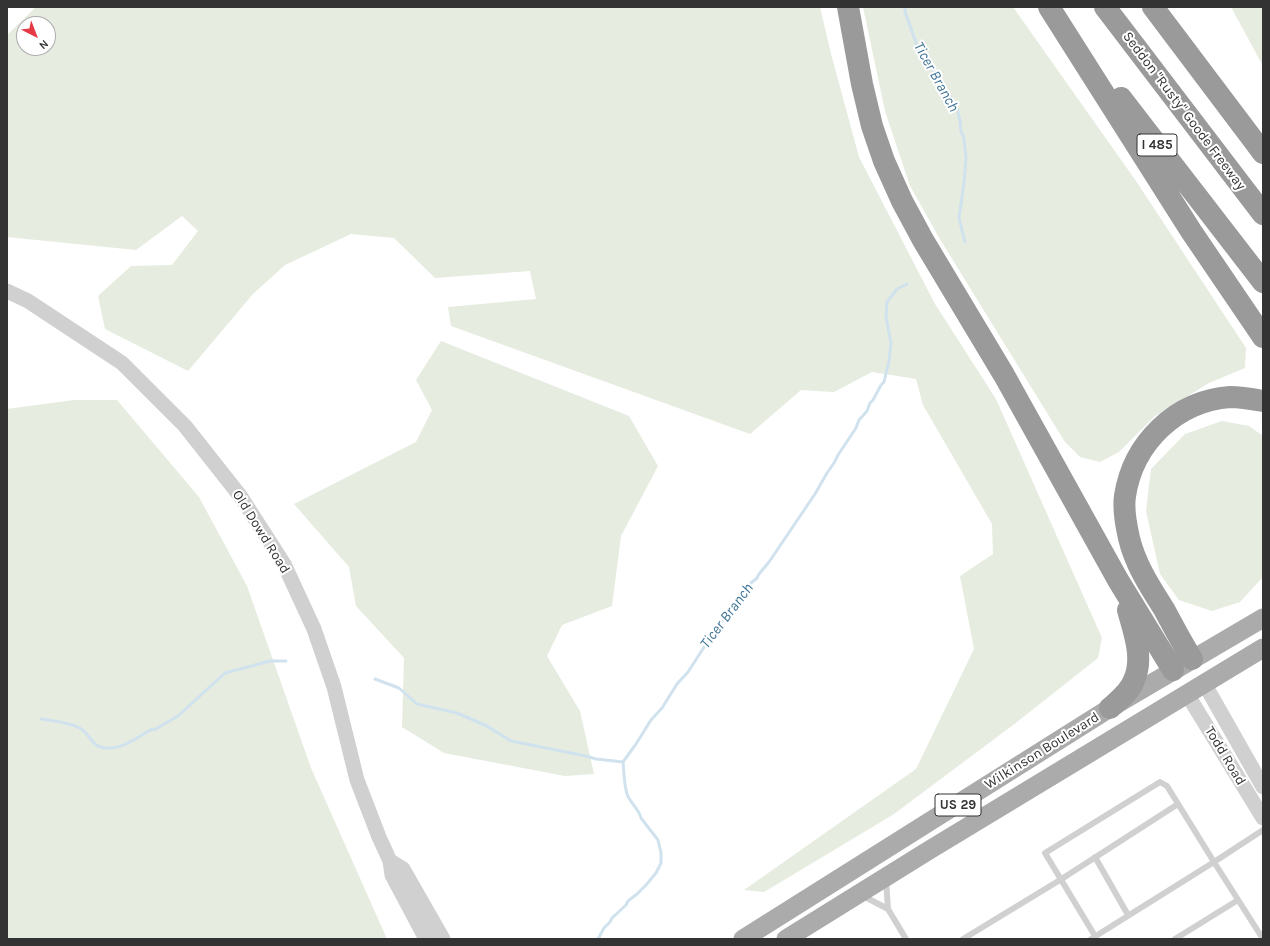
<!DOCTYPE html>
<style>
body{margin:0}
#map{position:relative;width:1270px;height:946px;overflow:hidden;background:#fff;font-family:Karla,sans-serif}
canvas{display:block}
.frame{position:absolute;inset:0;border:8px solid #333;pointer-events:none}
.north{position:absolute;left:16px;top:16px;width:40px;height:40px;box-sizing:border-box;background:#fff;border:1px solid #adadad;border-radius:50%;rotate:138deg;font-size:11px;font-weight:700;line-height:16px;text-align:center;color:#333}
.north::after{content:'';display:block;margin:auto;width:14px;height:18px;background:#e63946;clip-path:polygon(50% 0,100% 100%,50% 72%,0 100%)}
</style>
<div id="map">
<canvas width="1270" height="946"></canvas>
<div class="frame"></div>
<div class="north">N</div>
</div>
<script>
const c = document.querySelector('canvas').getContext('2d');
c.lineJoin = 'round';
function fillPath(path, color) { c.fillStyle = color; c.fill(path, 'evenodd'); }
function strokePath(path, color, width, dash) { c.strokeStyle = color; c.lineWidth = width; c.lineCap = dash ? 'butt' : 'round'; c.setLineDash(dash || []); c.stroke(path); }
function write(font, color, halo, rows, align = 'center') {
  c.font = font + ' Karla,sans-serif'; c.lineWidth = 4; c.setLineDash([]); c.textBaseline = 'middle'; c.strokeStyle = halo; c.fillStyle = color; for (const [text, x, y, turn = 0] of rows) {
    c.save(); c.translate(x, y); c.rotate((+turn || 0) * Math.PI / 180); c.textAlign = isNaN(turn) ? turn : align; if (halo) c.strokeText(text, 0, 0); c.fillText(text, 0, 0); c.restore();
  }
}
fillPath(new Path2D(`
 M36,7h784l11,47 28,103 76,147 61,95 106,239 -4,20 -81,64 -123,92 -130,78 -20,-2 172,-121 58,-120 -14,-73 33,-22 -1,-30 -69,-119 -7,-26 -44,-7 -38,20 -33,-2 -51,44 -299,-108 -3,-19 88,-8 -6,-28 -95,7 -41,-40 -43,-4 -66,31 -32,29 -65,77 -83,-42 -7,-33 33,-30 41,-1 26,-34 -16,-15 -46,34 -129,-13v-202zM24,24h24v24h-24z
 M863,7h150l123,174 110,167 -1,20 -36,15 -54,33 -36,36 -19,10 -20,-5 -15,-15 -124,-201 -31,-55 -25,-75z
 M1231,7h32v59z
 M441,341l188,75 29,50 -37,70 -9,70 -50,19 -15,31 33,55 14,63 -29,2 -121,-23 -42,-26 2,-69 -48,-52 -7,-39 -55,-63 122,-62 16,-32 -16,-30z
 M74,400h43l82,97 48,89 64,182 76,171h-380v-530z
 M1222,421l27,5 14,10v141l-23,25 -28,9 -33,-11 -19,-26 -14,-63 5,-42 34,-35z`), '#e6ecdf');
strokePath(new Path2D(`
 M905,7v5l13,36 8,14 10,12 1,4 12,16 8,14 3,13 1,10 3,7 2,20 -2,25 -5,35 6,24
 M375,679l24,9 18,16 40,9 30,13 24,15 75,15 10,3 27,3
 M41,719c12,2 28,3 39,9 7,4 11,14 18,18 19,8 38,-8 54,-17l2,1 24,-14 47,-43 45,-12h16
 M598,939l6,-11 6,-6 2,-4 14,-13 2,-4 9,-7 9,-9 10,-12 5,-10v-10l-3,-13 -17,-22c-2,-9 -11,-15 -14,-24 -3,-10 -3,-22 -4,-32l13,-18 15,-24 11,-12 15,-24 11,-12 31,-48 6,-5 6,-11 6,-5 14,-20 6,-5 2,-4 10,-12 46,-68 12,-21 7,-10 4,-8 18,-27 3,-8 8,-9 3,-8 3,-3 8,-15 3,-3 5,-21 2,-18 -5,-26 1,-15 10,-13 10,-5`), '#cfe2ee', 3);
strokePath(new Path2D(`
 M1095,857l33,58
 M886,880l2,29 18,30
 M863,896l25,13
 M1095,936l-50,-83 115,-71 7,4 47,76 49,-32
 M963,939l97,-59 118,-76
 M1091,939l123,-77 49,77
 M1175,939l63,-39`), '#d0d0d0', 6);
strokePath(new Path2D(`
 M7,291l21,10 94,62 63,63 56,71 43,67 30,65 20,58 23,93 22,57 11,24 2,14 34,64
 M1204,683l59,104
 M1187,694l76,124
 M390,861l13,8 40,70`), '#d0d0d0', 15);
strokePath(new Path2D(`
 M743,939l367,-231 153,-90
 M786,939l145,-90 332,-201`), '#ababab', 19);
strokePath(new Path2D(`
 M848,7l14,77 10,42 12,35 18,40 21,39 81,135 114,205 55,90
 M1049,7l142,224 72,106
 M1105,7l158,207
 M1153,7l110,146
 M1121,98l142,184
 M1192,659c-10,-16 -19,-33 -28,-50 -14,-22 -29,-45 -35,-71 -3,-13 -6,-29 -4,-42 8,-53 51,-95 105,-99 11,0 22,2 33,4
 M1110,708c9,-8 20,-16 24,-28 10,-22 0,-48 -6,-70`), '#9a9a9a', 22);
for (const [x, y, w] of [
 [1157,145,40],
 [958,805,46]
]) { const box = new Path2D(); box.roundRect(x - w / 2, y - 11, w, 22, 3); c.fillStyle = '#fff'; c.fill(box); strokePath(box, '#333', 1); }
write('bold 13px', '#333', null, [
 ["I 485",1157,145],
 ["US 29",958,805]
]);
write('14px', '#333', '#fff', [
 ["Seddon \"Rusty\" Goode Freeway",1184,111,53],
 ["Old Dowd Road",261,532,58],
 ["Wilkinson Boulevard",1042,751,-32],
 ["Todd Road",1225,756,59]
]);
write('italic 15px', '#3f7597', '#fff', [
 ["Ticer Branch",936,77,61],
 ["Ticer Branch",727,616,-53]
]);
</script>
